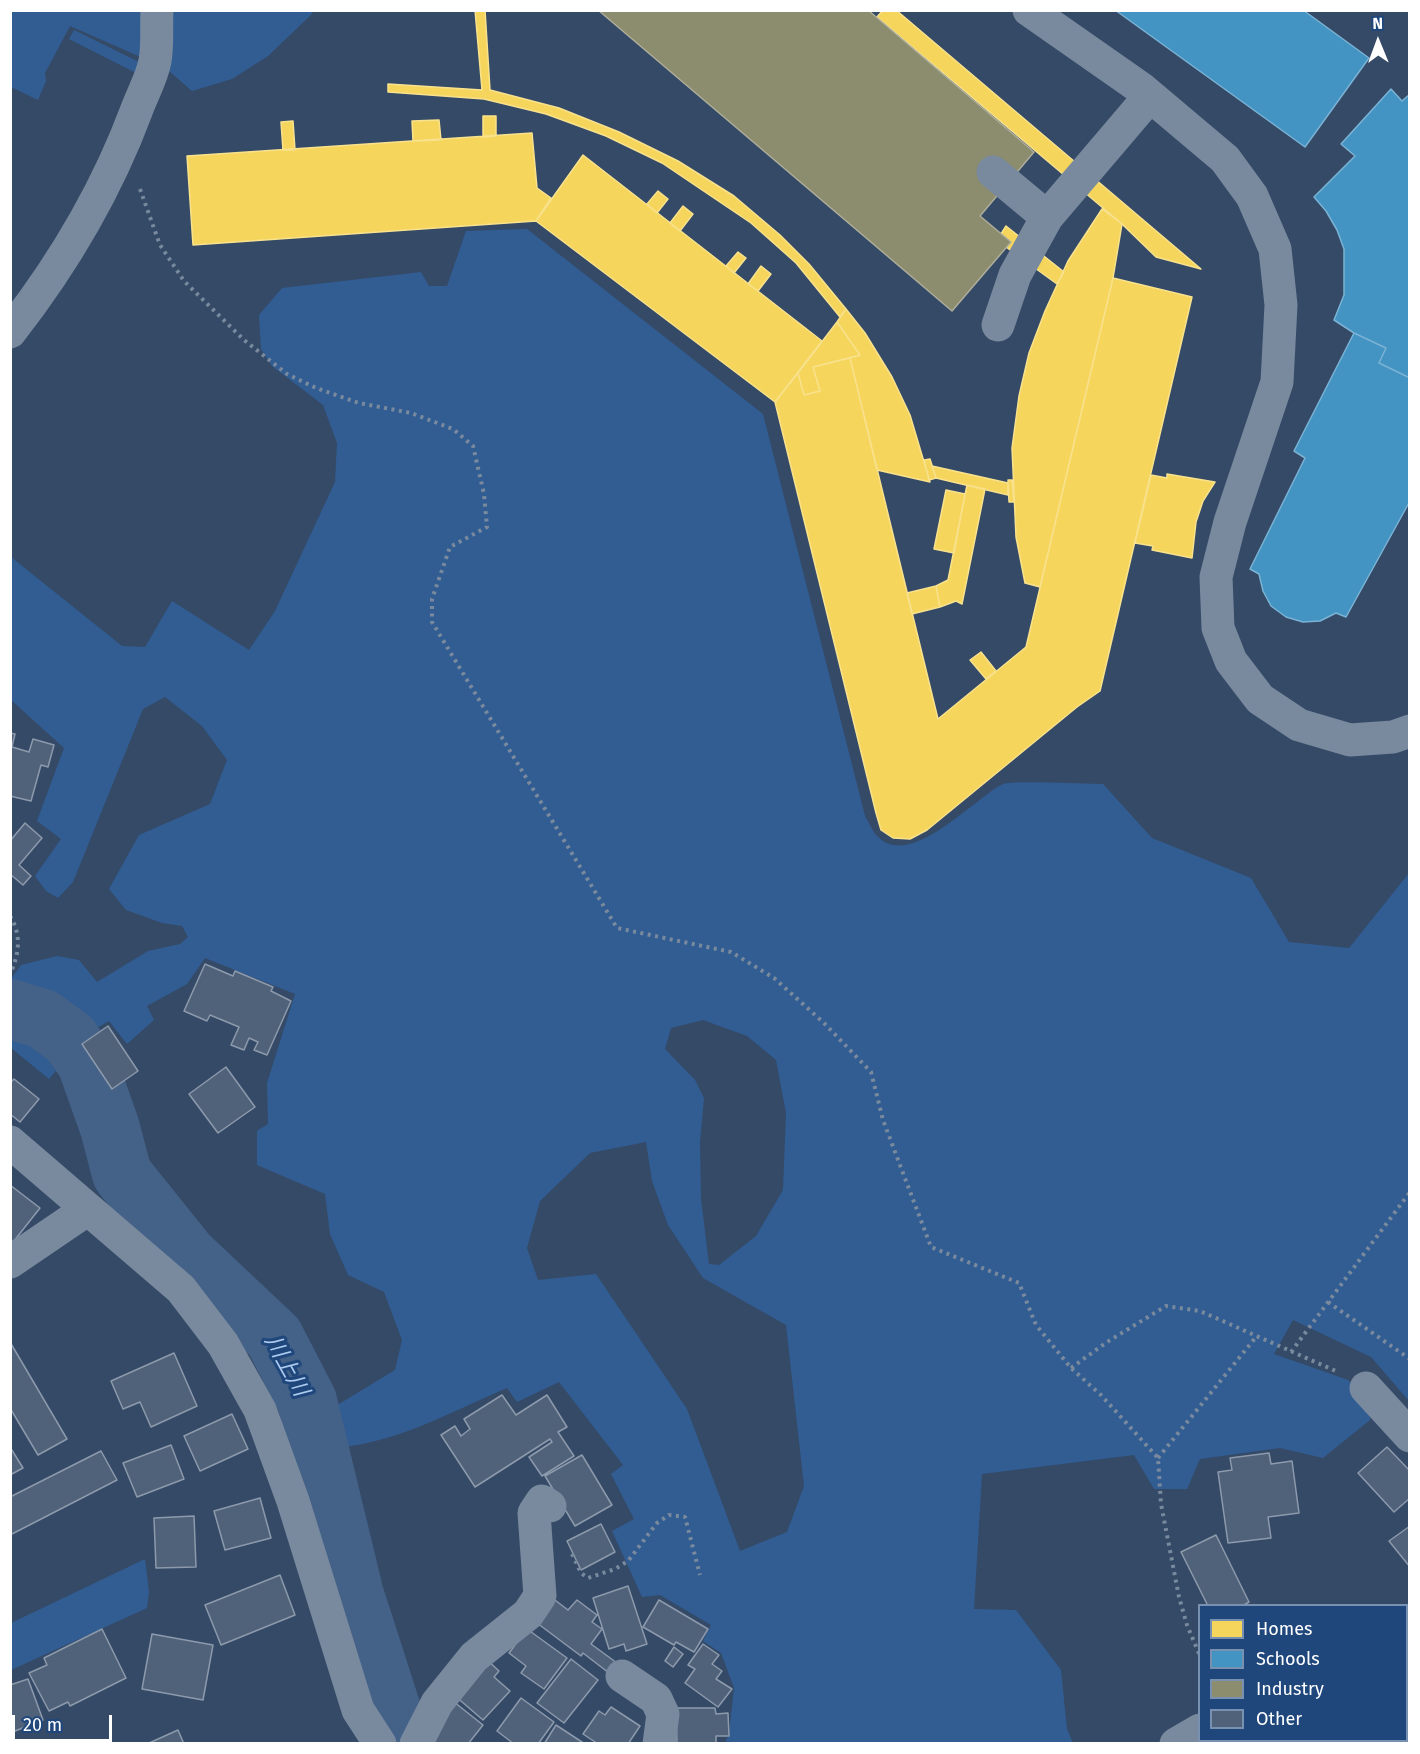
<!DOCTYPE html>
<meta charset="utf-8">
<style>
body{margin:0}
#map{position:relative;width:1420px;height:1754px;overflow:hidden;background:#344a67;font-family:"Fira Sans",sans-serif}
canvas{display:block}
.frame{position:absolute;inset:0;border:12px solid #fff;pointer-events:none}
.legend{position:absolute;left:1198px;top:1604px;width:210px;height:138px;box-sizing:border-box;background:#1f477c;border:2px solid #7991b0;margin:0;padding:8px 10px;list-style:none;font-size:18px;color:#fff}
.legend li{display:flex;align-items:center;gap:12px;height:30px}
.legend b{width:30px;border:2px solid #7991b0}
.north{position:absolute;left:1348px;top:12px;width:60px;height:60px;-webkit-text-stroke:4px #1f477c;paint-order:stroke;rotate:359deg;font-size:16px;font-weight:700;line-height:24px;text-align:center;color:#fff}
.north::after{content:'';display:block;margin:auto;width:21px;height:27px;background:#fff;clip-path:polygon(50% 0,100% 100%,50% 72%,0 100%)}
.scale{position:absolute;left:12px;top:1715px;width:100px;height:27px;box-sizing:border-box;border:3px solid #fff;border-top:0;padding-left:8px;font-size:18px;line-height:21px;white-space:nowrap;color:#fff;-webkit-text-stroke:4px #1f477c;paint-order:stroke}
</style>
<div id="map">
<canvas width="1420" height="1754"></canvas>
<div class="frame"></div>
<ul class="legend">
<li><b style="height:16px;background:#f6d55c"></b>Homes</li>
<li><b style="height:16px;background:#4393c3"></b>Schools</li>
<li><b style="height:16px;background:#8c8c6e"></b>Industry</li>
<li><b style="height:16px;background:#506279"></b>Other</li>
</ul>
<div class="north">N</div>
<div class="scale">20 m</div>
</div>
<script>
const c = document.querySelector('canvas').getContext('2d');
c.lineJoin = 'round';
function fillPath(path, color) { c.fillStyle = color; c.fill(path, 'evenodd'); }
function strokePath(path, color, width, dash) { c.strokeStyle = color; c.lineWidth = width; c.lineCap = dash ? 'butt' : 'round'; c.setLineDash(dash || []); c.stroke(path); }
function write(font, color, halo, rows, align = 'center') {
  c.font = font + ' "Fira Sans","Noto Sans JP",sans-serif'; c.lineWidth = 6; c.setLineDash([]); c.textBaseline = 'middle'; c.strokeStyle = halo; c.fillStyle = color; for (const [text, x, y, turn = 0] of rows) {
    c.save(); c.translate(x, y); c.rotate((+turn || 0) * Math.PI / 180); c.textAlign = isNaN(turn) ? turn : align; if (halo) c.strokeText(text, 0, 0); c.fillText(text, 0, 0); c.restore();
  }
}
fillPath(new Path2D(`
 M10,11h134l-1,47 -73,-32 -25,47 1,8 -8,19 -27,-13z
 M166,11h147l-1,3 -44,42 -36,23 -40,12 -31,-27z
 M74,30l69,34 -5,10 -69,-35z
 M527,229l236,185 102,402c4,6 7,15 12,20 33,35 96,-37 126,-52 8,-4 85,0 100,0l49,54 99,40 38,64 60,6 60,-75v528l-38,-44 -78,-37 -19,34 74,26 24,22 -2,18 -47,38 -43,-10 -80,11 -13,30h-33l-20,-34 -152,19 -8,135 42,1 45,60 6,59 6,14h-348l4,-9 5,-46 -13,-35 -18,-12 8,-16 -51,-30 -18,2 -30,-66 22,-12 -23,-45 12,-9 -64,-83 -42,20 -10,-14c-56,24 -118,59 -180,60l-6,-33 74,-45 7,-30 -18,-48 -36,-17 -18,-41 -5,-40 -68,-29v-34l11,-7 -1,-41 28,-89 -90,-36 -18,26 -40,22 7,14 -27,24 -18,-23 -23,13 -37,45 -38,-31v-69l10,-14 36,-9 22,4 18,22 51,-31 32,-7 8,-7 -6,-11 -20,-3 -36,-13 -17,-21 30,-54 71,-31 17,-44 -25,-34 -37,-29 -22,12 -70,173 -15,16 -12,-7 -11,-15 26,-37 -24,-18 27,-73 -53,-48v-143l111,89 23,1 27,-46 77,49 26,-39 60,-129 2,-39 -14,-38 -51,-39 -11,-17 -2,-34 23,-27 139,-16 8,14h18l19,-55zM703,1020l44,16 29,24 10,53 -3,77 -27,46 -37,29 -10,-1 -8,-65 -1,-57 4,-44 -9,-18 -30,-31 6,-21zM646,1142l6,39 16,44 35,53 83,47 18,161 -17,46 -47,19 -53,-142 -91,-135 -58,6 -11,-32 13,-47 50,-48z
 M145,1559l4,33 -2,16 -136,62v-47z`), '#325d93');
const homes = new Path2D(`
 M475,10h10l5,80 69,18 60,24 59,29 56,35 46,39 29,29 37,45 -6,8 -44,-54 -45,-40 -89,-60 -56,-27 -60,-22 -62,-15 -96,-7v-8l94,6z
 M883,10h13l305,259 -45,-12 -34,-33 -245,-207z
 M483,116h13v20l-13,1z
 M439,120l2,20 -28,1 -1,-20z
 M293,121l2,29h-12l-2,-28z
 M532,133l5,55 14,10 -15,23 -343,24 -6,-89z
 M583,155l239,186 -47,61 -239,-181z
 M658,191l10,8 -11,14 -10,-9z
 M683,206l10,8 -13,17 -10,-8z
 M1102,209l20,15 -9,54 -73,309 -15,-4 -9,-46 -4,-89 7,-52 10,-43 16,-42 23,-50z
 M1006,226l58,46 -7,12 -51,-37 5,-5 -10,-8z
 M738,252l8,6 -12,15 -8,-7z
 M761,266l10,8 -13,17 -10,-7z
 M1113,278l79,19 -92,394 -23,16 -150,123 -17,9 -17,-1 -12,-8 -5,-17 -101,-411 23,-29 6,22 16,-4 -7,-24 37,-9 88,361 88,-72z
 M846,309l19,24 27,44 18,38 20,67 -53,-12 -27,-112 10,-3 -23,-33z
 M837,322l23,33 -47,12 7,24 -16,4 -6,-22z
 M930,459l6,19 -7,2 -5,-20z
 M932,466l76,17v12l-72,-17z
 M1167,474l48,8 -12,19 -7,21 -4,36 -40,-8 1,-4 -18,-3 16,-68 16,3z
 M1008,480h4l2,22h-5z
 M967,485l18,4 -23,115 -6,-3 -16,6 -4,-21 12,-6z
 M946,490l19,4 -11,59 -20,-4z
 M936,586l4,21 -28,7 -5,-21z
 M981,652l15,19 -10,8 -16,-19z`);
fillPath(homes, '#f6d55c');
strokePath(homes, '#f9e28d', 1.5);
const schools = new Path2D(`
 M1115,10h188l66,48 -64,89z
 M1391,89l11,12 8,-7v284l-31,-15 7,-15 -32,-15 -20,-13 10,-25v-46l-7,-19 -11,-19 -12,-14 41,-41 -14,-12z
 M1354,333l32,15 -7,15 31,15v123l-64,116 -10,-4 -16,8 -17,1 -17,-5 -15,-11 -8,-15 -4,-17 -9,-5 55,-111 -11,-7z`);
fillPath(schools, '#4393c3');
strokePath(schools, '#7bb3d5', 1.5);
const industry = new Path2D(`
 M598,10h270l166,142 -54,64 31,26 -59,69z`);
fillPath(industry, '#8c8c6e');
strokePath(industry, '#aeae9a', 1.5);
strokePath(new Path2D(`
 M10,1009l33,10 27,20 17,24 23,65 12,46 65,81 87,82 33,64 47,194 48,149`), '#446188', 60);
const building = new Path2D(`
 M10,733l5,1 -3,13 17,5 4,-13 21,6 -6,22 -7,-2 -10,36 -21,-5z
 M25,823l17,15 -23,27 12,11 -8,9 -13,-11v-33z
 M205,964l28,12 2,-5 38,16 -2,4 20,10 -24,54 -13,-5 4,-8 -9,-4 -5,12 -13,-5 8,-18 -29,-12 -3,6 -23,-10z
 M108,1026l30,45 -26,18 -30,-45z
 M226,1067l29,40 -37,26 -29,-39z
 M14,1079l25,20 -19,23 -10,-8v-31z
 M10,1185l30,23 -30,38z
 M10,1342l57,97 -29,16 -28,-47z
 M174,1353l23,53 -46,21 -11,-25 -17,7 -12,-28z
 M502,1395l14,20 31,-20 20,32 -9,5 16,24 -32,20 -13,-19 23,-15 -2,-3 -75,48 -34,-52 14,-9 6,10 9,-7 -6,-10z
 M232,1414l16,35 -48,22 -16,-35z
 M171,1445l13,34 -47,18 -14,-34z
 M10,1447l13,21 -13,7z
 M1387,1447l23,24v27l-16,14 -36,-39z
 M101,1451l16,29 -107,55v-38z
 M1269,1453l2,11 21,-3 7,52 -31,4 3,21 -43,5 -10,-71 14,-2 -2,-12z
 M582,1455l30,50 -37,21 -30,-50z
 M260,1498l11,40 -46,12 -11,-39z
 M194,1516l2,51 -40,1 -2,-50z
 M601,1524l14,28 -34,18 -14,-29z
 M1410,1526v41l-21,-26z
 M1216,1535l33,67 -7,4h-34l-27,-54z
 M280,1575l15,40 -74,30 -16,-40z
 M628,1586l19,58 -21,7 -2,-7 -15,5 -16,-51z
 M551,1597l17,13 9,-10 20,15 -5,7 10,7 -11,15 26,19 -8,10 -26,-20 -2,3 -48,-36z
 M659,1600l49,29 -14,23 -18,-10 -2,3 -31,-18z
 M102,1629l24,49 -56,28 -2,-4 -19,9 -20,-38 18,-8 -3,-7z
 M527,1629l40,29 -23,31 -23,-16 5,-7 -17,-13z
 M152,1634l61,11 -10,55 -61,-11z
 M703,1644l16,11 -7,9 10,7 -6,8 16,10 -14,18 -33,-24 10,-14 -7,-4z
 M674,1647l9,7 -10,13 -8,-6z
 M486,1659l13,12 -5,6 16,14 -27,29 -29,-25z
 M571,1659l27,21 -34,43 -27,-20z
 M28,1679l15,41 -33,13v-48z
 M449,1698l34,27 -15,19h-43z
 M521,1698l33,24 -16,22h-24l-17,-13z
 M1410,1705v39h-31l1,-4h26v-27z
 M611,1707l29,19 -12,18h-30l-15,-10 16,-23 6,4z
 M676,1708h39l1,6 12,-1 1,23h-13v8h-39z
 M556,1725l29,19h-41z
 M178,1730l6,14h-37z`);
fillPath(building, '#506279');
strokePath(building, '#8d9aac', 1.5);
strokePath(new Path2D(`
 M140,189l20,56 24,36 60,59 43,34 29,14 43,15 52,10 42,16 20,17 11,48 3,33 -37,20 -18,52v23l185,306 114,24 43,26 50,45 47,49 12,48 48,127 88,36 17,42 35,43 30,27 57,63 3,46 18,93 8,28 13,31
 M10,916c12,19 9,39 0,58
 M1328,1302l82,57
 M1291,1352l119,-160
 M1071,1368l36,-26 59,-36 34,5 138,61
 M1158,1458l98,-121
 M572,1554l9,19 7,5 27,-9 13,-8 29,-38 12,-8 16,2 15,58`), '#798a9e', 4, [3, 4.5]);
strokePath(new Path2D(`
 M1029,10l113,79 83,70 27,37 23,53 6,56 -4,77 -47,140 -14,55 2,51 13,33 29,38 39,26 51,15 43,-3 17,-6
 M993,172l54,45
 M998,325l17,-50 32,-58 103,-121
 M10,332c54,-69 97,-142 127,-223 6,-16 15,-32 18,-48 3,-16 1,-34 2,-51
 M10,1142l171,147 42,55 37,66 33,91 65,209 22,34
 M10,1262l78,-53
 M1366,1388l44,48
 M1406,1669l4,1
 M622,1676l34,23 7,15 -4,30
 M416,1744l21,-41 37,-46 54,-43 12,-18 -6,-83 8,-12 8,5
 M1176,1744l24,-14`), '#798a9e', 33);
write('italic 22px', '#adcaef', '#1f477c', [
 ["川上川",286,1366,61]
]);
</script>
